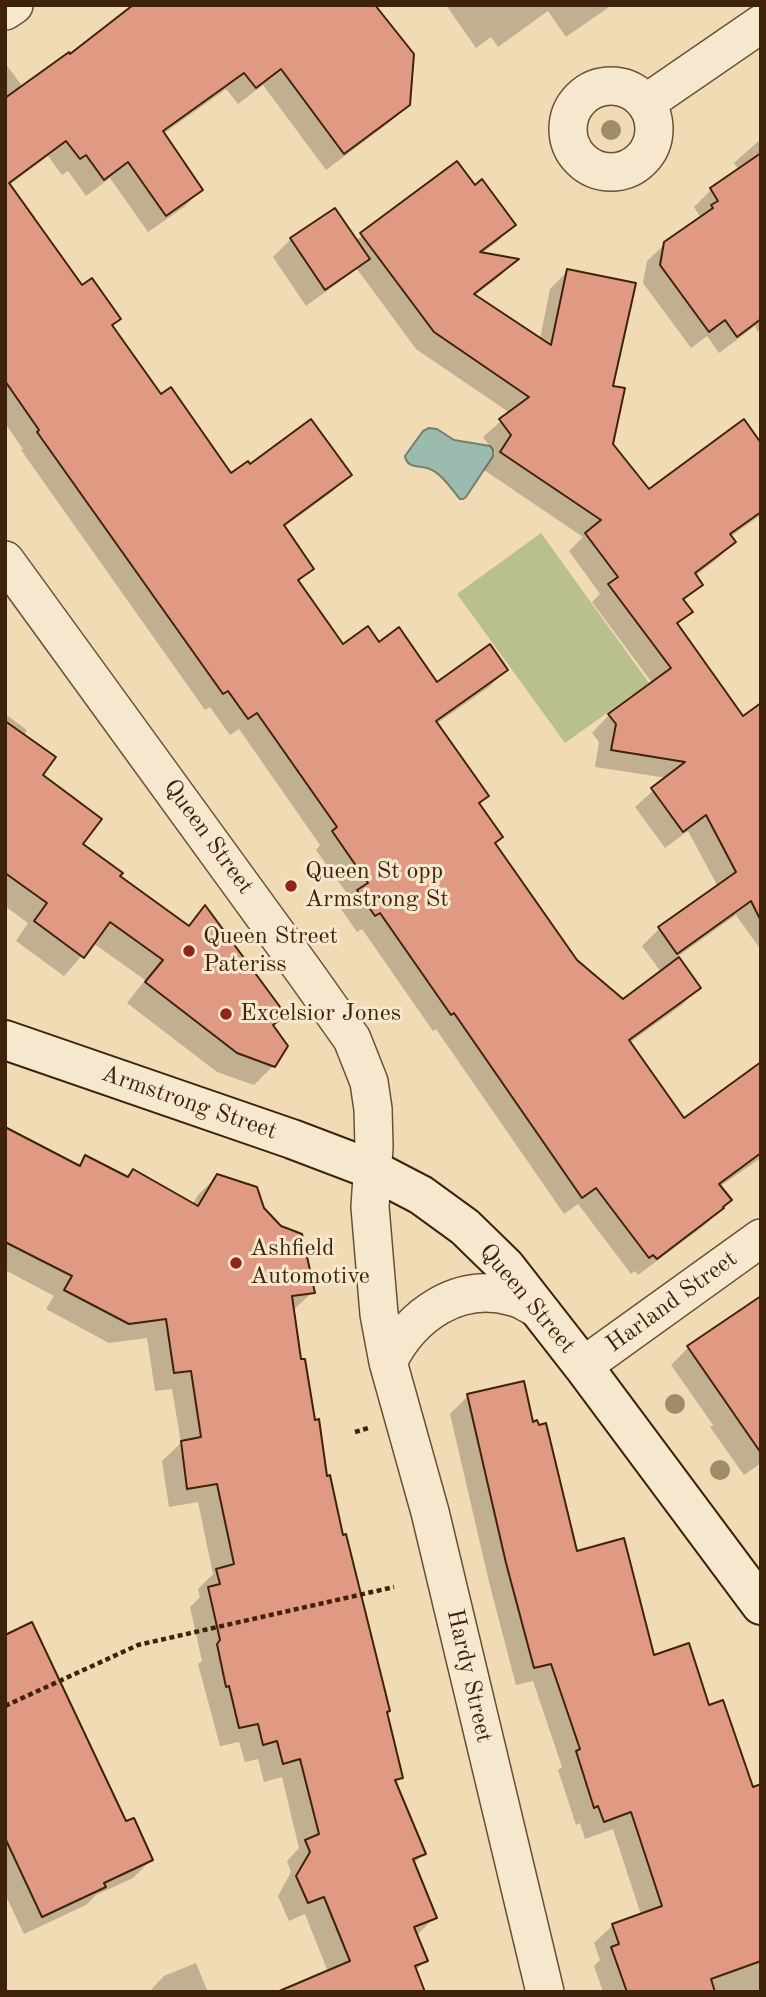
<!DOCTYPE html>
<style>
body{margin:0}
#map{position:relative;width:766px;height:1997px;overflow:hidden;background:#f0dbb5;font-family:"Old Standard TT",serif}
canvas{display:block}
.frame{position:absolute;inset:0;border:7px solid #3f220b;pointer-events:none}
</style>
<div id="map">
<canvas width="766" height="1997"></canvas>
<div class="frame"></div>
</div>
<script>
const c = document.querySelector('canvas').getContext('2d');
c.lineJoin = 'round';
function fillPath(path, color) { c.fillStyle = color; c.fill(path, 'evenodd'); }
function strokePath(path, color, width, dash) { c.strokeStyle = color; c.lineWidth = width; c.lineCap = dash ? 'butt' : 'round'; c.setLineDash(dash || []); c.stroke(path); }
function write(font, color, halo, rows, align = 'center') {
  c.font = font + ' "Old Standard TT",serif'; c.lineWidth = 6; c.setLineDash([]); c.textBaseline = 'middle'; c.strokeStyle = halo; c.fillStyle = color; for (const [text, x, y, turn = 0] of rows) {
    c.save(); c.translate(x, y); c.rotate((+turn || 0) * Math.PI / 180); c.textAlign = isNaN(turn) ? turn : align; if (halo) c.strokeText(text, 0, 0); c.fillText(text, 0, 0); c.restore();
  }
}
fillPath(new Path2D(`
 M541,533l108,150 -84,60 -108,-149z`), '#b9c08e');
const water = new Path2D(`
 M429,428l8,1 17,11 36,6 3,4v6l-27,41 -3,2h-3c-8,-9 -17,-24 -28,-29 -10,-6 -25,0 -27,-14l18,-25z`);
fillPath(water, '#9abbae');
strokePath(water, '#767e6d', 2);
fillPath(new Path2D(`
 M136,5l272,100 -18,17 -64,48 -63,-85 -25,19 -12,-15 -63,45 38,56 -17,17 -36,25 -38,-54 -24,18 -18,-25 -6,4 -14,-19 -37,28 24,33 -3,2 49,69 38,31 -9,8 50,69 71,80 18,-9 100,8 -17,17 -48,35 28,41 -15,15 46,64 36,-3 58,40 69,-14 -17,17 -53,37 51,72 -9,9 16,39 82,117 47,40 38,-29 -19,-26 17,-17 59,-42 -30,-56 -23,17 -30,-41 32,-29 -72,-11 4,-25 -7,-9 17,-18 44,-31 -61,-82 8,-8 -31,-43 14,-14 -99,-67 11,-17 -12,-16 27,-24 -94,-64 -59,-80 -51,37 -33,-49 18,-18 64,2 102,-77 17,23 40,38 -17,17 -16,12 34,7 -15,15 -26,20 66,43 10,-50 18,-18 43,117v56l37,47 113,-45v69l-31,22 4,5 -17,17 -22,17 6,9 -18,17 7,9 -14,15 66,93 19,-14v245l-25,-35 -59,42 22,30 -17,18 -53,38 55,77 77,-35v73l-42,29 11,13 -25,25 -67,50 -3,-4 -4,3 -53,-70 -14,10 -128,-185 -3,2 -71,-102 -5,3 -16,-23 10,-10 -35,-49 4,-5 -81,-116 -9,6 -20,-28 -5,3 -184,-260 2,-1 -18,-26v-360l18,24 47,-31z
 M446,5h166l-46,32 -18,-26 -50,36 -7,-10 -15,11z
 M761,139v191l-3,2 -3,-6 -36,27 -12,-17 -16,12 -48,-65 4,-22 18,-17 36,-26 -7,-11 17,-17 28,-20 -5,-7z
 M5,714l22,16 -3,6 17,39 40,69 36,32 70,50 18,-18 79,107 -12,12 1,39 -19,19 -37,-13 -90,-69 18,-23 -52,-37 -29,33 -48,-35 12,-18 -23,-17z
 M5,1129l72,37 9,-9 40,21 7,-7 59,34 6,-10 19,-19 45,33 51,83 -21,19 7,50 27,117 75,299 -6,7 29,70 -11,10 22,53 -19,19 10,24 -11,11 -87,1 -23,-58 -16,7 -11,-25 13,-24 -4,-11 12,-13 -17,-71 -18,5 -6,-23 -13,3 -6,-20 -19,4 -22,-82 4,-3 -12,-54 10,-10 -2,-8 15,-15 -15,-72 -29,5 -7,-46 19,-18 -9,-54 -17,2 -8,-53 -38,5 -63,-34 8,-13 -49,-26z
 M761,1296v167l-17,12 -34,-48 3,-2 -42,-60 17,-17z
 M468,1396l64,28 44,129 77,104 55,50 44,82 9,-3v206h-158l-9,-26 6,-6 -6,-17 19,-18 28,-10 -28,-86 -28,10 -5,-16 -4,2 -18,-55 4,-3 -29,-86 -17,4 -27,-103 -39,-168z
 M5,1637l120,187 26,36 -18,18 -37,17 -10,10 -62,29 -19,-40z
 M196,1963l12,29h-59l15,-16z`), '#0003');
const building = new Path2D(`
 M133,5h242l39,49 -4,51 -66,49 -63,-85 -25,19 -12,-15 -81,58 40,59 -37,26 -38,-54 -24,18 -18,-25 -6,4 -14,-18 -57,42 73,102 10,-7 29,41 -9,6 49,69 10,-7 60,86 17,-12 2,3 61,-45 41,56 -68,50 30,44 -16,11 45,64 25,-18 11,16 20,-15 38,55 53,-38 18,26 -72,51 53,75 -10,7 24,34 -8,6 82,117 46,39 56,-42 22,31 -72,52 55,78 77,-56v91l-42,31 13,16 -9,7 1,1 -67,51 -4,-4 -4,3 -53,-70 -14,10 -128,-185 -3,2 -71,-102 -5,3 -18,-26 11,-7 -36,-52 5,-4 -80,-114 -9,6 -20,-28 -5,3 -186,-262 2,-2 -34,-49v-283l64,-46 1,2z
 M761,153v166l-24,18 -12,-17 -16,12 -49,-67 4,-23 49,-34 -2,-3 7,-4 -8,-13z
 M457,161l18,24 7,-6 34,46 -36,27 39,7 -45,35 77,51 16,-76 69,14 -23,103 12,2 -12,56 36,45 95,-70 17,24v69l-31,22 6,8 -41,31 8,12 -20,14 10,13 -16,11 66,93 18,-13v218l-10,-20 -74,53 -19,-27 78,-55 -30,-57 -23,17 -32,-44 34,-26 -74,-12 5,-26 -8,-10 63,-46 -63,-84 10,-7 -33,-44 16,-13 -101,-68 11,-17 -12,-16 30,-22 -95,-65 -74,-99z
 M335,208l35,51 -45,31 -35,-52z
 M5,721l51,36 -13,18 59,44 -19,25 40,29 -3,3 69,50 16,-21 81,110 -13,10 15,21 -13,21 -38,-14 -92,-71 18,-22 -53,-38 -26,36 -50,-37 13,-18 -42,-30z
 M5,1127l75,39 5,-11 43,22 5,-8 65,37 19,-32 40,13 7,21 17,18 21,8 13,59 -23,3 9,63h4l10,61 4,-1 8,57 3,-1 13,60 3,-1 44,177 -3,1 16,66 -8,2 31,74 -13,5 24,59 -23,9 14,34 -13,5 10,26h-148l73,-31 -26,-64 -16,6 -12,-27 14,-24 -5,-12 14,-6 -19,-75 -17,5 -6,-23 -14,4 -5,-21 -19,4 -10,-42 -3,1 -9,-43 3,-4 -12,-53 12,-3 -4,-15 18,-5 -17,-80 -30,5 -6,-48 20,-4 -10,-66 -17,2 -8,-54 -37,5 -65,-34 8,-14 -67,-34z
 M761,1296v157l-74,-107z
 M524,1381l9,41 4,-2 2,5 7,-2 31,128 47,-13 30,117 35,-12 20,62 14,-5 30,87 8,-3v177l-50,18 4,13h-88l-16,-45 8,-3 -7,-20 50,-18 -31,-94 -27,10 -6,-16 -4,2 -18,-57 4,-2 -29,-85 -17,4 -28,-105 -39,-169z
 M32,1622l94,199 8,-3 19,42 -49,23 2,4 -64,30 -37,-79v-203z`);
fillPath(building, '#e09a84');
strokePath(building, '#3f220b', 2);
const street = new Path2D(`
 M5,11l9,-6
 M568 129a43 43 0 1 1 86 0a43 43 0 1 1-86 0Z
 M646,103l115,-79
 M5,560l301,414 46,65 17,43 4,27 1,38 -4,60 9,107 9,48 42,150 115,480
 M388,1362c23,-47 71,-81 125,-65 9,2 17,8 25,12
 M583,1366l178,-128`);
const secondary = new Path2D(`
 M5,1040l287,99 79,30 50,26 44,32 40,39 78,100 178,239`);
strokePath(street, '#6b5036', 40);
strokePath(secondary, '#3f220b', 42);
strokePath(new Path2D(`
 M355,1432l13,-4
 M5,1706l133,-61 256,-58`), '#3f220b', 4.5, [5, 3.5]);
strokePath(street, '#f5e8cf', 37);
strokePath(secondary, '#f5e8cf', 38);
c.fillStyle = '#a08b6a';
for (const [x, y] of [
 [611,130],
 [675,1404],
 [720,1470]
]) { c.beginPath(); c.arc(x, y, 10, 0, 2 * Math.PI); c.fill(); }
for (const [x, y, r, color] of [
 [291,886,7,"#8f2418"],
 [189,951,7,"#8f2418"],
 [226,1014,7,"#8f2418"],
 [236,1263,7,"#8f2418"]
]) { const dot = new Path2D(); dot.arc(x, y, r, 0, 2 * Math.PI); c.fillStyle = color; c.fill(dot); strokePath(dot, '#f5e8cf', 2.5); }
write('24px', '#3f220b', '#f5e8cf', [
 ["Queen Street",208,837,54],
 ["Armstrong Street",189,1103,19],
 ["Queen Street",527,1299,50],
 ["Harland Street",672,1302,-36],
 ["Hardy Street",469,1676,77]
]);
write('24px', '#3f220b', '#f5e8cf', [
 ["Queen St opp",305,872],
 ["Armstrong St",305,900],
 ["Queen Street",203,937],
 ["Pateriss",203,965],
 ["Excelsior Jones",240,1014],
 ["Ashfield",250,1249],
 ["Automotive",250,1277]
], 'left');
</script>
